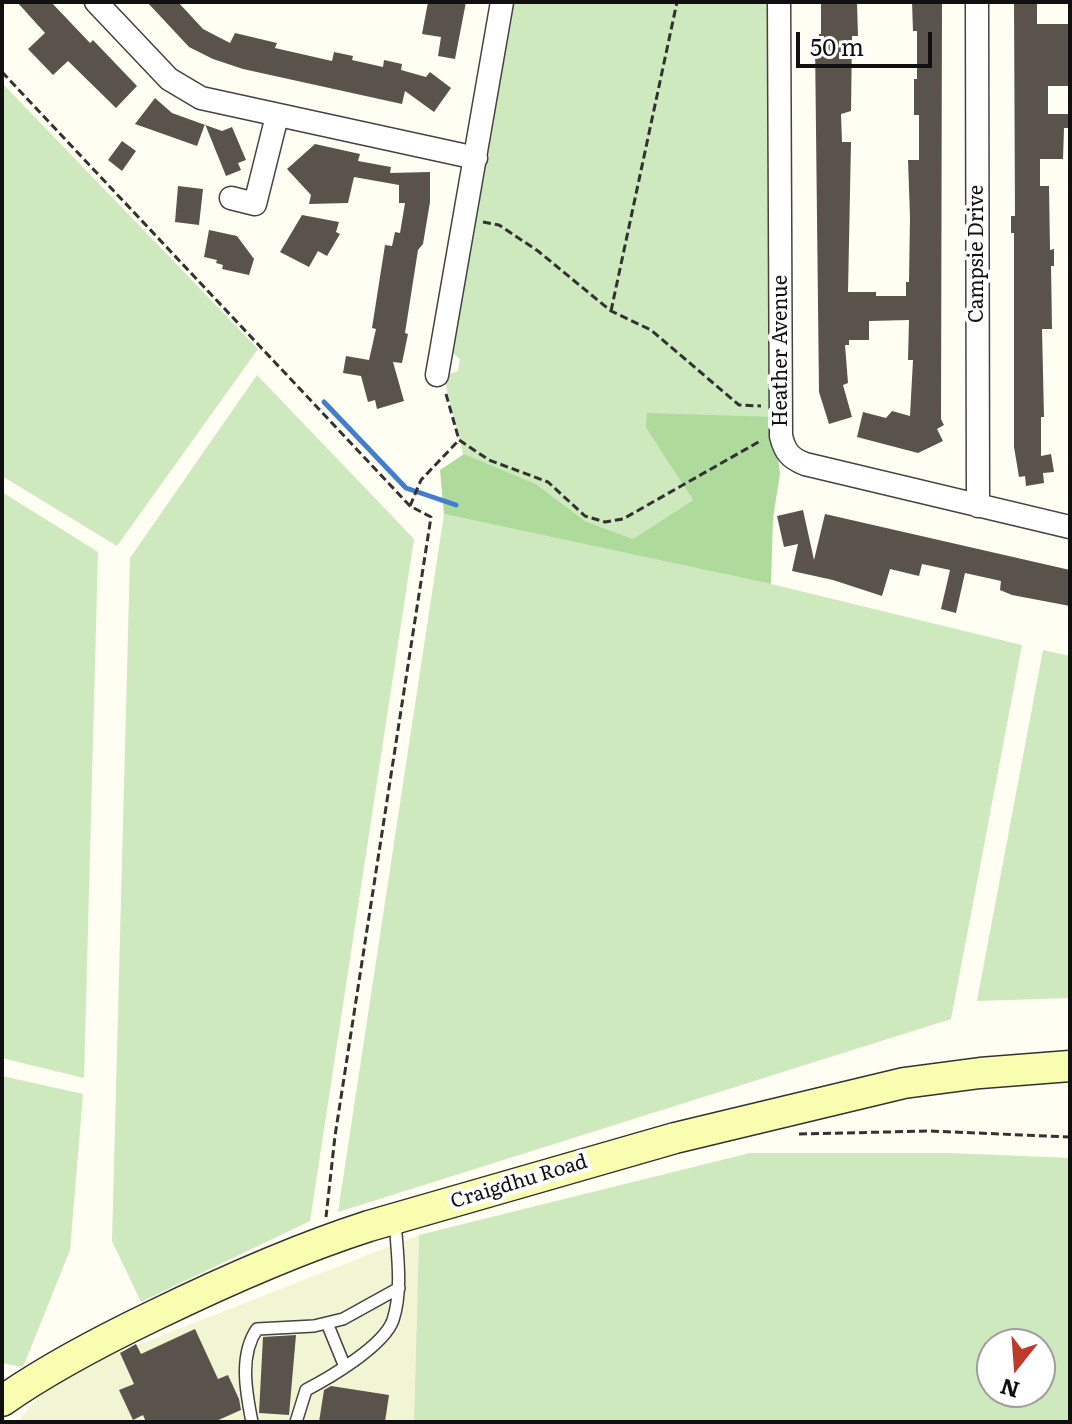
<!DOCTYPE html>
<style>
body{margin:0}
#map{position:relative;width:1072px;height:1424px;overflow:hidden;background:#fffef3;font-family:Literata,serif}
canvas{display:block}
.frame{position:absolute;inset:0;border:4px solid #101010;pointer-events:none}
.north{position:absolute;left:976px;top:1328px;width:80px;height:80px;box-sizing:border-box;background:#fff;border:2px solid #9f9f9f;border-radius:50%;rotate:197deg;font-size:22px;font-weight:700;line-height:32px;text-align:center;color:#101010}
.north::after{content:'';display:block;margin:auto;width:28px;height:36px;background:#be3a2a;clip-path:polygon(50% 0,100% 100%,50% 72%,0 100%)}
.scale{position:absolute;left:796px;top:32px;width:136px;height:36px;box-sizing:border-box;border:4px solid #101010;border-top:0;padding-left:10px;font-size:24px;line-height:28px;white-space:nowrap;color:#101010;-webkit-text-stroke:6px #fff;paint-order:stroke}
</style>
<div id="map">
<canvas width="1072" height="1424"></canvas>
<div class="frame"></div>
<div class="north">N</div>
<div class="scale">50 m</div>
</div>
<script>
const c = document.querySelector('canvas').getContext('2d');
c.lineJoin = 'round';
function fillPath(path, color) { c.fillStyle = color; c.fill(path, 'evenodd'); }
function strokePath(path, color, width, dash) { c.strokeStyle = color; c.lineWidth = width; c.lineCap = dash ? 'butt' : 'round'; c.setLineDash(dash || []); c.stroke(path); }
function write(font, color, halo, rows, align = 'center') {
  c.font = font + ' Literata,serif'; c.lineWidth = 8; c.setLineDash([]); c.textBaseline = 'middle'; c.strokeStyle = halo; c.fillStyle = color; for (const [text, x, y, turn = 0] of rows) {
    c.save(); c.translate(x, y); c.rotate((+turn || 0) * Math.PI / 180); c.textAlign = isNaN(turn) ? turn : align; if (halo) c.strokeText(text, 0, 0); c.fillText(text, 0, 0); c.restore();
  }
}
fillPath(new Path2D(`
 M419,1235l-5,187h-396l35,-44z`), '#f2f5d3');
fillPath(new Path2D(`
 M511,2h261l1,415 -127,11 47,72 -60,39 -48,-18 -49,-37 -73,-30 -18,-72 4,-8 9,-3 2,-12 -9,-7z
 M2,83l256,266 -141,197 -115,-70z
 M257,375l157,164 -104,682 -169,81 -29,-61 18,-683z
 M2,492l96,60 -14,526 -82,-20z
 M444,514l327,70 251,61 -71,374 -613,193z
 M1043,650l27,6v342l-93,3z
 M2,1076l81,18 -13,156 -47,117 -21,-4z
 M750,1153h200l120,5v264h-656l5,-187zM992,1344h48v48h-48z`), '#cde9bd');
fillPath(new Path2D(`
 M647,413l126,4 7,57 -7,44 -2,66 -327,-70 -4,-44 24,-16 72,30 49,37 48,18 60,-39 -47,-72z`), '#aeda9c');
strokePath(new Path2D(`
 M324,402l82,86 50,17`), '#417ecb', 5);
fillPath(new Path2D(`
 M17,2h34l39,41 3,-3 44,46 -21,22 -48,-47 -15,14 -25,-26 17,-16z
 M147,2h31l25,27 27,14 5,-10 42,10 -2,5 57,13 2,-9 19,4 -1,4 31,7 1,-7 18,4 -1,6 25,7 4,-5 21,16 -17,24 -29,-21 -3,13 -159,-35 -30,-10 -24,-12z
 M428,2h38l-11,57 -17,-3 3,-19 -19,-3z
 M821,2h36l1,34h-6l-1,75 -10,3 1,28h9l-3,150h28v4h30v-14h3l1,-65 -2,-57h11v-45h-5v-36h3v-48h-4l-1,-29h30l-1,417 3,6 -7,4 6,12 -25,12 -61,-16 6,-25 23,6 6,-7 18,5 3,-56h-5l1,-40 -40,1v19h-20v5h-4l3,38 -5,2 9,32 -23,7 -10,-32 -4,-350h4v-8h2z
 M1014,2h23v22h33l-1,62h-21v28h22v14h-6l-1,31h-23v27h9l1,64 4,-1v17h-3l1,63h-10l2,88h-3v39l10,-2 3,18 -11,1 1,10 -18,3 -1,-10 -6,1 -5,-30v-214h-3v-17h4z
 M155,98l17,15 50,18 10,-4 14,33 -8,3 3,7 -15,6 -21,-52 -8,22 -62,-22z
 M122,141l14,10 -14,20 -14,-11z
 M315,144l45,10 -2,7 33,6 -1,6 40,-1v30l-7,42 -5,6 -13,83 3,1 -6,29 -9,-1 11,39 -27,8 -2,-9 -7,2 -7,-26 -18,-3 3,-17 23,4 7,-31 -4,-1 13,-83 7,1 3,-14 5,1 5,-30h-6v-18l-45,-8 -6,26 -39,1 2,-9 -24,-26z
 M178,186l25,3 -4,36 -24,-3z
 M302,215l37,7 -3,10 4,2 -13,22 -9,-5 -9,16 -29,-15z
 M209,230l28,6 17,23 -5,16 -27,-6 1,-4 -7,-2 1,-3 -13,-3z
 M803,510l11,50 11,-46 245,56v36l-58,-11 -12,-5 1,-9 -36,-8 -9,40 -15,-4 9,-39 -28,-6 -3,12 -29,-7 -8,27 -49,-16 -41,-9 6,-27 -14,3 -7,-31z
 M195,1329l23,50 10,-4 11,24 2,11 -27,12h-68l-3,-7 -10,5 -14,-30 15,-6 -14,-31 16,-9 5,10z
 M296,1335l-7,80 -30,-2 4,-76z
 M331,1386l58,9 -4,27h-66l5,-32z`), '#59534c');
const service = new Path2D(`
 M327,1323l18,44
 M252,1422c-6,-30 -13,-67 5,-93l57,-3 29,-7 56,-31
 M296,1422l10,-32c23,-12 78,-44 87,-70 10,-31 4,-67 2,-100`);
const minor = new Path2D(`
 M96,2l73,77 32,19 275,60
 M779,2l2,434c4,16 9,22 24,28l265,63
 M977,2l1,504
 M231,198l24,6 22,-88
 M437,375l65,-373`);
const secondary = new Path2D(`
 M2,1401c47,-33 99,-60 151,-85 70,-34 141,-66 216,-90l306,-88 229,-55 76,-10 90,-7`);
strokePath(service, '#434343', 14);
strokePath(minor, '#434343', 25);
strokePath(secondary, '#323232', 33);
strokePath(new Path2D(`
 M2,72l408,434 21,11 -96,619 -9,81
 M483,222l16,3 39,26 73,60 40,19 88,75 22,1
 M611,311l66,-309
 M446,394l13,46 30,20 59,22 37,34 20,6 18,-3 139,-79
 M410,506l11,-26 38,-40
 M799,1134l131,-3 140,6`), '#323232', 3, [8, 4]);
strokePath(service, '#fff', 11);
strokePath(minor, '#fff', 22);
strokePath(secondary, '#f9fdb0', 30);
write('20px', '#101010', '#fff', [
 ["Campsie Drive",977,254,-90],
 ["Heather Avenue",781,351,-90],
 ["Craigdhu Road",519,1182,-17]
]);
</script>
